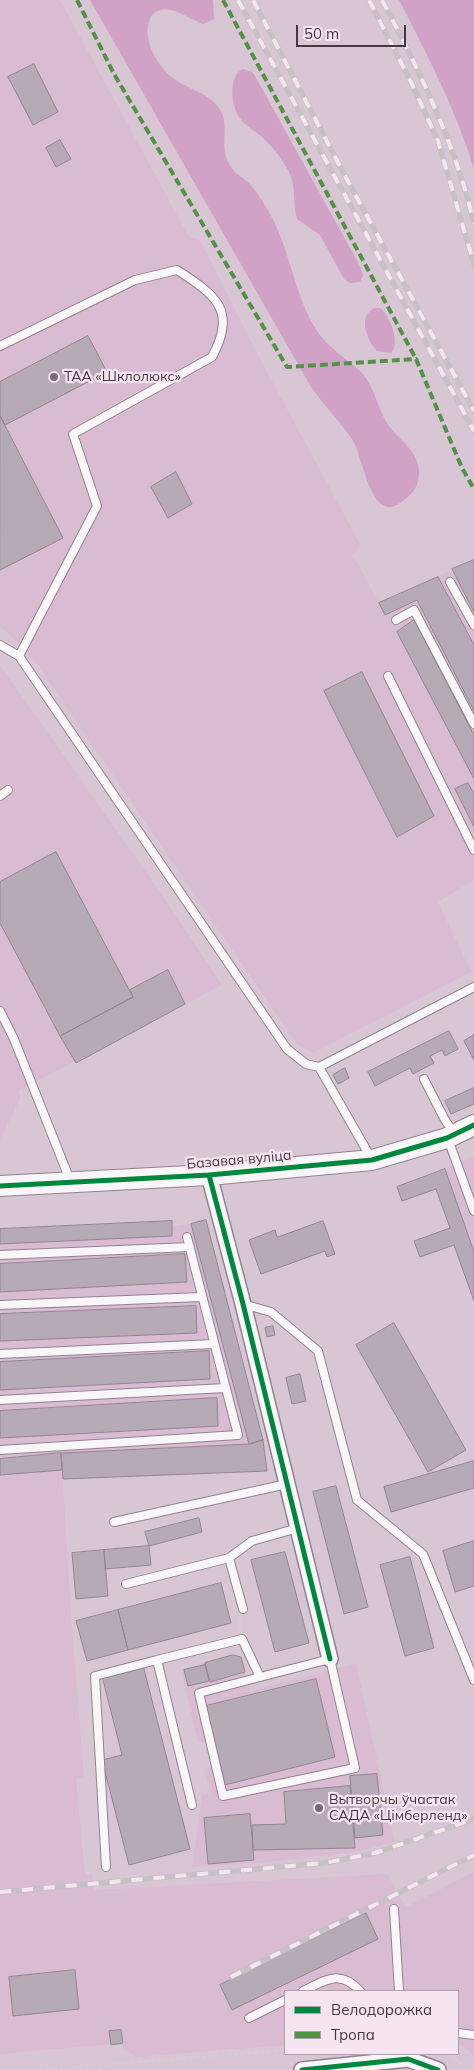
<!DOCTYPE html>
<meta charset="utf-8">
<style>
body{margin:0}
#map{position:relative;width:474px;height:2070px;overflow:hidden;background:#d8c6d4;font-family:Mulish,sans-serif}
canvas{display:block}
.legend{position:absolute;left:284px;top:1990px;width:175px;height:65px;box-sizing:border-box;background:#f6e5f1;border:1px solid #b0a0ab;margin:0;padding:6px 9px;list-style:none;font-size:15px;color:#463842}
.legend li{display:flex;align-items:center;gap:10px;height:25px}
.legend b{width:25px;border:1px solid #b0a0ab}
.scale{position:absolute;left:296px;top:25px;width:110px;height:22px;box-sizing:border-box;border:2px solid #463842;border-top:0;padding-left:6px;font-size:15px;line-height:18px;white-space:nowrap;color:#463842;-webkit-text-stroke:4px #f6e5f1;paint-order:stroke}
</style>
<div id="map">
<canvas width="474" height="2070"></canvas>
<ul class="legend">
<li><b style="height:6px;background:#00873e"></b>Велодорожка</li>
<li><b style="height:6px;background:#539246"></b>Тропа</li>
</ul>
<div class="scale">50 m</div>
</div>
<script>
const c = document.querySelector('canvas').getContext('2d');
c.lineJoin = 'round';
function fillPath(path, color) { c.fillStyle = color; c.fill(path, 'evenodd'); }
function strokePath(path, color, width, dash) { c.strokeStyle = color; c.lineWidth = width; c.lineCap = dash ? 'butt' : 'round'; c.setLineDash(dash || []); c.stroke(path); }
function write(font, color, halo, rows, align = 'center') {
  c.font = font + ' Mulish,sans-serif'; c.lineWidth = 4.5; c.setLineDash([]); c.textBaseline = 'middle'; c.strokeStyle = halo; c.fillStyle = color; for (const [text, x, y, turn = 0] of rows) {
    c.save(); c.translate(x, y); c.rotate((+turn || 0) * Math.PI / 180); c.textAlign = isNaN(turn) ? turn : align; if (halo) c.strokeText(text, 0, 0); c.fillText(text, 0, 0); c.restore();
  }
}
fillPath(new Path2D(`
 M0,0h60l129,237 11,3 59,117 102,189 -8,9 26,48 95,-43v320l-36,22 33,70 -158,81 -16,-9 -257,-376 -26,-30 -14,-11z
 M0,665l153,217 69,103 -203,105 1,9 -20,40z
 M474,1156v97l-31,-84z
 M206,1220l57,220 -14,4 -188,9 10,162 13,163 -8,1 9,96h7l2,15 293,-16 19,33 68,-35v183l-16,-12v-52h-173v54l-148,12 -13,-7 -1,-7 -123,11v-825l172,-8v6z
 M233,1655l8,2 9,34 106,-27 39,178 -41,10 -97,11 -65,4 10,-72 8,-2 -6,-24 8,-2 -6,-25 -8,1 -17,-74z`), '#d9bbd2');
fillPath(new Path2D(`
 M90,0h123l1,19 -11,5c-16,-5 -36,-24 -51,-9 -13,20 5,52 22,64 15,11 37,14 47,32 8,16 -1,35 7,51 4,9 10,12 17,18 9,7 16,18 22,29 25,39 27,96 57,131 11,12 25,21 37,32 15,16 16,37 28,54 9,13 22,20 28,35 2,6 3,13 1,20 -2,10 -10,16 -18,22 -29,21 -37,-46 -47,-62 -11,-18 -29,-35 -42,-54z
 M399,0h75v169c-18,-59 -47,-115 -75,-169z
 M243,69l9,3 3,4 105,190 3,9 -3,7 -10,1 -6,-4 -24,-44 -23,-16c-5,-16 0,-33 -9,-49 -6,-11 -16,-24 -26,-33 -7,-6 -17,-11 -23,-20 -8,-12 -11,-41 4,-48z
 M375,308h5c10,7 21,36 11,45l-14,-2c-10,-10 -20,-36 -2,-43z`), '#d1a1c6');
const building = new Path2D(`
 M34,64l24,48 -25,13 -25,-48z
 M60,140l11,19 -15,8 -10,-19z
 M88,336l19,36 -102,53 -5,-9v-34z
 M0,416l63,122 -63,32z
 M176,472l16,32 -24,14 -17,-31z
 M474,560v52l-22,-43z
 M438,577l36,68v66l-57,-111 -32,15 -6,-12z
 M414,620l60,115v44l-77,-147z
 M362,672l72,144 -37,21 -73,-146z
 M468,783l6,11v33l-19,-38z
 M56,852l77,145 -73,39 -60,-113v-41z
 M168,970l17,34 -109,59 -16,-27 73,-39 -3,-7z
 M449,1031l9,18 -13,7 -3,-6 -12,6 4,7 -21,11 -3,-6 -35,18 -7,-14z
 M474,1035v25l-10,-19z
 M345,1068l4,10 -11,6 -5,-9z
 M474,1088v16l-23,10 -6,-13z
 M445,1169l29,83v49l-20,-56 -34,12 -6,-16 36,-13 -14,-39 -34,12 -5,-14z
 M206,1220l57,220 -14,4 -58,-220z
 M172,1221v15l-172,8v-15z
 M323,1221l12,33 -8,3 -2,-6 -64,23 -12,-34 26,-10 2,7z
 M185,1254l2,28 -187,10v-28z
 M196,1306l1,27 -197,8v-27z
 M394,1323l72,127 -38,22 -72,-127z
 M273,1326l2,9 -8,2 -2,-9z
 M209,1351l1,28 -210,11v-28z
 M300,1374l6,27 -14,3 -6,-26z
 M217,1398l1,28 -218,12v-27z
 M263,1440l4,31 -204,8 -2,-26 188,-9z
 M61,1453l1,17 -62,5v-16z
 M474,1461v27l-83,24 -7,-25z
 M336,1486l32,121 -24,7 -31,-122z
 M199,1518l3,14 -53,14 -4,-14z
 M474,1541v45l-19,6 -12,-41z
 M149,1546l2,19 -46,4 -1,-19z
 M104,1550l4,46 -32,3 -4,-46z
 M285,1552l24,91 -34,9 -24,-92z
 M410,1557l24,91 -29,8 -25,-91z
 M221,1583l10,40 -103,27 -10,-40z
 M118,1610l10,40 -41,11 -11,-40z
 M233,1655l8,2 4,15 -35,10 -5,-19z
 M143,1665l47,184 -61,16 -27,-105 20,-5 -20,-79z
 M205,1665l4,16 -21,5 -4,-16z
 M316,1679l19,78 -110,28 -19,-79z
 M377,1774l6,61 -28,3 -5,-62z
 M350,1786l5,62 -102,2 -1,-25 34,-1 -2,-32z
 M250,1814l4,46 -46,4 -4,-46z
 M366,1913l12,26 -146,71 -12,-25z
 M75,1970l4,39 -66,7 -4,-39z
 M121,2030l2,13 -12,2 -2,-14z`);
fillPath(building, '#b6aab7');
strokePath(building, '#928692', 1);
const lane = new Path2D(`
 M0,346l135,-66 42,-10c39,25 60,40 35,87l-139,77 24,72 -78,150
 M450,582l24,43
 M396,620l18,-10 60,114
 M0,645l19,11 268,393 19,15 13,3 52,91
 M388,676l86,174
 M0,796l8,-6
 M0,1011l14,28 56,141
 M319,1067l155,-80
 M424,1079l21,41 9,13
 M448,1139l26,72
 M0,1255l190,-8
 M243,1304l28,8 47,39 39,149 66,54 51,126
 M0,1305l202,-8
 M0,1354l214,-10
 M0,1400l225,-12
 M0,1450l238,-15 -51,-198
 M114,1522l173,-38
 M229,1558l14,51
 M126,1584l103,-26 23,-17 46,-13
 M192,1805l-35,-145 85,-21 18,38 70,-18 25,109 -132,28 -24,-103 61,-16
 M106,1867l-11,-191 62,-16
 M394,1909l5,82
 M303,1991c23,-11 37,-22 57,0
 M249,2018l36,-18
 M458,2033l16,2`);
const street = new Path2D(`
 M209,1175l34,129 87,355
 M302,2070l106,-11 30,11`);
const secondary = new Path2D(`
 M0,1186l209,-11 163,-15 75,-22 27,-13`);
strokePath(lane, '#91838e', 10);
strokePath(street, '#91838e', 18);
strokePath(secondary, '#91838e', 22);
strokePath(new Path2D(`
 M465,1155l9,-3
 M240,1630v-12
 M449,2054l21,16
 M40,2070l245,-20`), '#d4ced2', 2.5, [4, 2.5]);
strokePath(lane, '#f9f6f9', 8);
strokePath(street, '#f9f6f9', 15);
strokePath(secondary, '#f9f6f9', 20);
const rail = new Path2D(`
 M238,0l236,431
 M253,0l91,174 130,237
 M369,0l42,82 27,59 36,123
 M382,0c37,70 74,145 92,224
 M0,1892l324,-29 51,-10 99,-34
 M231,1977l243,-122`);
strokePath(rail, '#c5c1c5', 5.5);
strokePath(rail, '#f6e5f1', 4, [11]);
strokePath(new Path2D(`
 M77,0l37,74 173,293 129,-8 46,109 12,21
 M223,0l193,359`), '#539246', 4, [8, 4]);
strokePath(new Path2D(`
 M209,1175l34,129 87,355
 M0,1186l209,-11 163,-15 75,-22 27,-13
 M302,2070l106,-11 30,11`), '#00873e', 5);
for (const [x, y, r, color] of [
 [54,377,5,"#796a75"],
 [319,1808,5,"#796a75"]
]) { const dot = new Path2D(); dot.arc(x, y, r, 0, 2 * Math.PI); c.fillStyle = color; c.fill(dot); strokePath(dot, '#f6e5f1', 2); }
write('14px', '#463842', '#f6e5f1', [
 ["ТАА «Шклолюкс»",64,377],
 ["Вытворчы ўчастак",329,1800],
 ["САДА «Цімберленд»",329,1816]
], 'left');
write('14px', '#463842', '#f6e5f1', [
 ["Базавая вуліца",239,1160,-5]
]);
</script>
